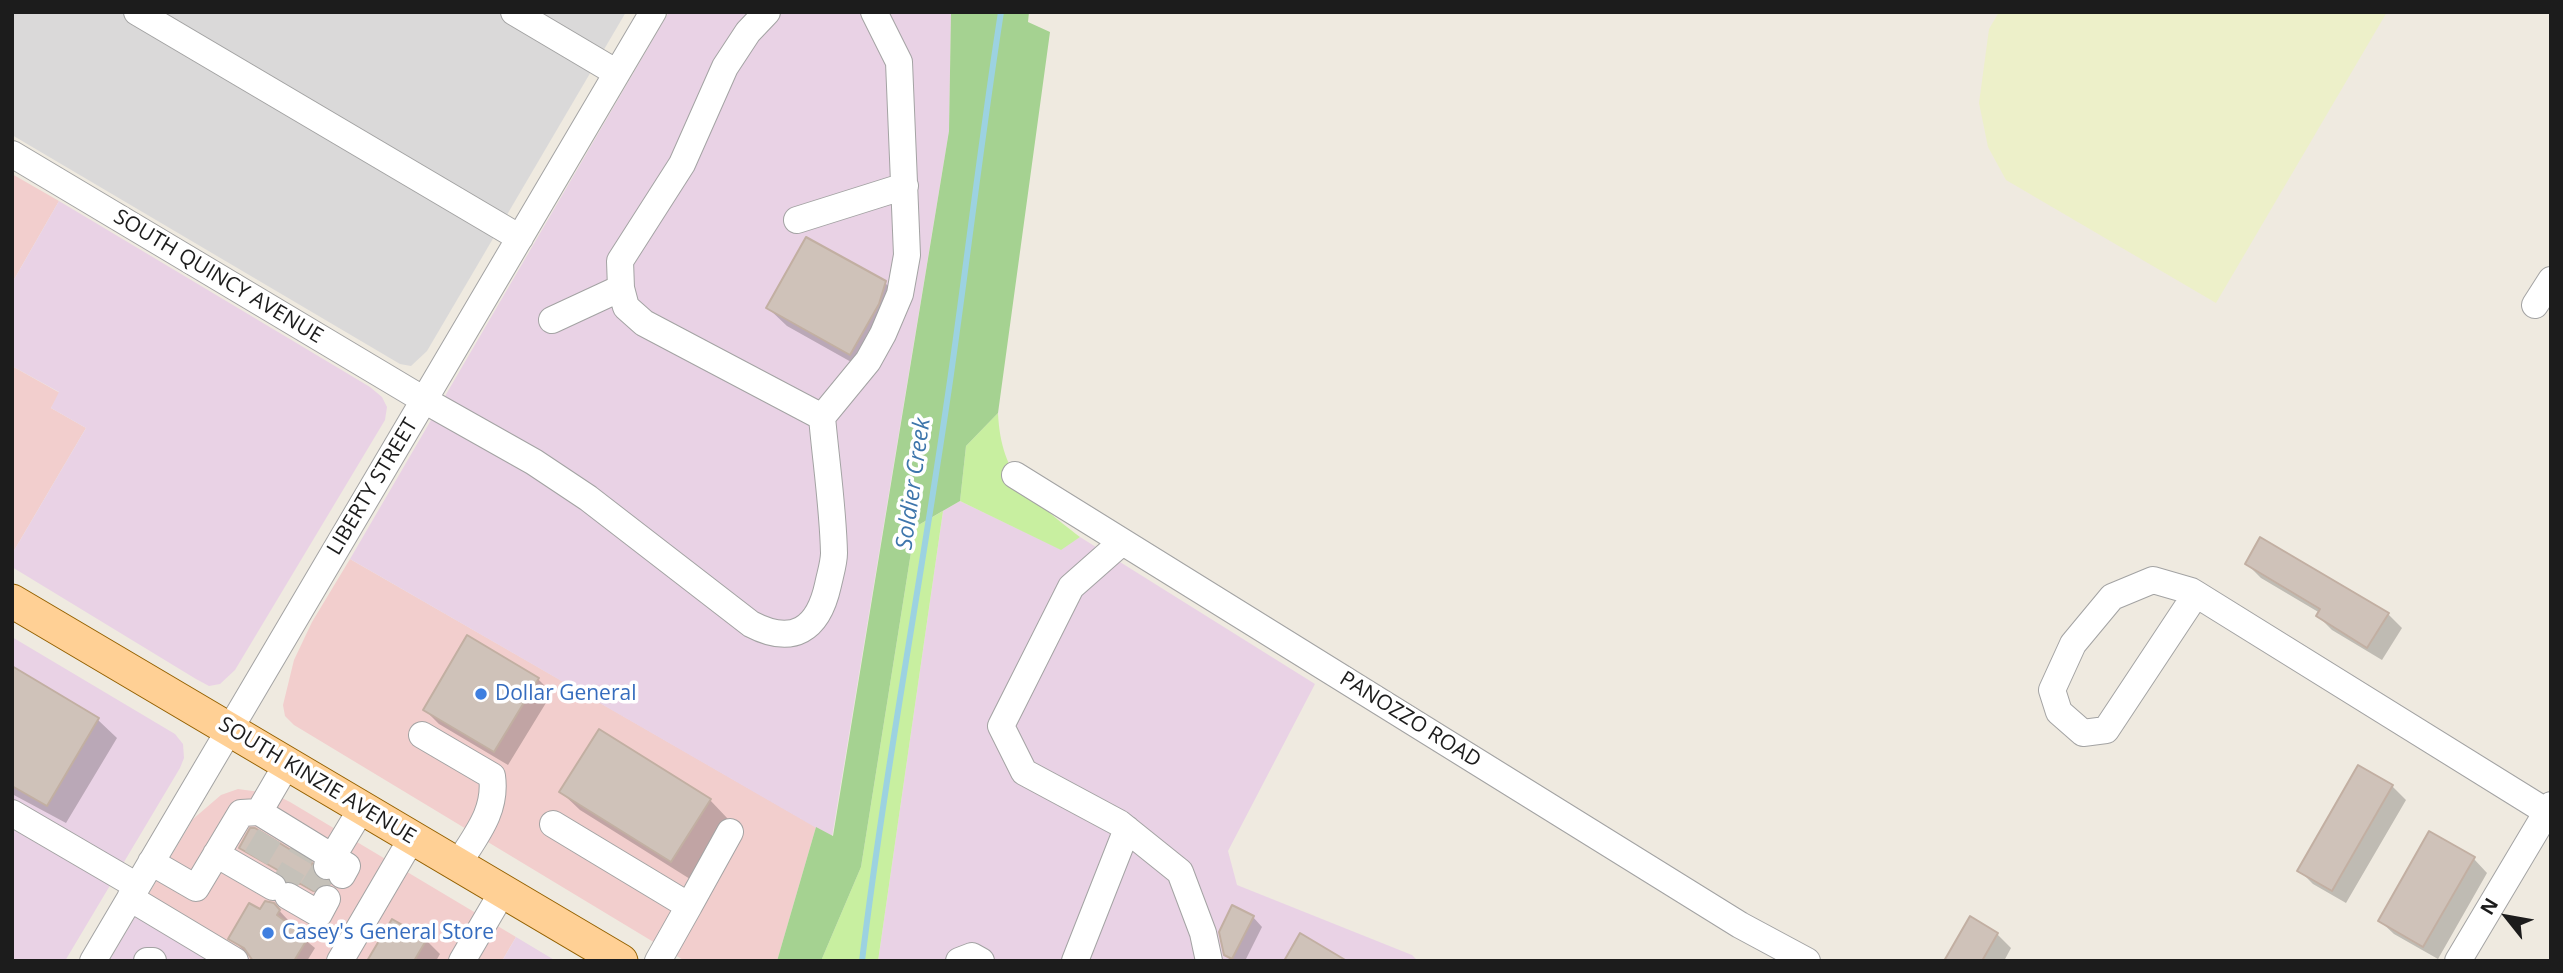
<!DOCTYPE html>
<style>
body{margin:0}
#map{position:relative;width:2563px;height:973px;overflow:hidden;background:#efeae0;font-family:"Open Sans",sans-serif}
canvas{display:block}
.frame{position:absolute;inset:0;border:14px solid #1c1c1c;pointer-events:none}
.north{position:absolute;left:2472px;top:882px;width:70px;height:70px;-webkit-text-stroke:5px #fff;paint-order:stroke;rotate:301deg;font-size:19px;font-weight:700;line-height:28px;text-align:center;color:#1c1c1c}
.north::after{content:'';display:block;margin:auto;width:24px;height:32px;background:#1c1c1c;clip-path:polygon(50% 0,100% 100%,50% 72%,0 100%)}
</style>
<div id="map">
<canvas width="2563" height="973"></canvas>
<div class="frame"></div>
<div class="north">N</div>
</div>
<script>
const c = document.querySelector('canvas').getContext('2d');
c.lineJoin = 'round';
function fillPath(path, color) { c.fillStyle = color; c.fill(path, 'evenodd'); }
function strokePath(path, color, width, dash) { c.strokeStyle = color; c.lineWidth = width; c.lineCap = dash ? 'butt' : 'round'; c.setLineDash(dash || []); c.stroke(path); }
function write(font, color, halo, rows, align = 'center') {
  c.font = font + ' "Open Sans",sans-serif'; c.lineWidth = 7; c.setLineDash([]); c.textBaseline = 'middle'; c.strokeStyle = halo; c.fillStyle = color; for (const [text, x, y, turn = 0] of rows) {
    c.save(); c.translate(x, y); c.rotate((+turn || 0) * Math.PI / 180); c.textAlign = isNaN(turn) ? turn : align; if (halo) c.strokeText(text, 0, 0); c.fillText(text, 0, 0); c.restore();
  }
}
fillPath(new Path2D(`
 M12,12h614l-199,339 -16,15 -11,-2 -388,-229z`), '#dad9d9');
fillPath(new Path2D(`
 M12,174l47,27 -47,82z
 M12,366l48,27 -9,15 35,20 -74,126z
 M350,559l466,268 -39,134h-92l-391,-236 -9,-9 -2,-11 11,-45 18,-38z
 M238,789l36,5 16,8 226,135 -14,24h-249l-106,-64 46,-78 28,-24z`), '#f2cecd');
fillPath(new Path2D(`
 M669,12h282l-2,119 -117,706 -482,-278z
 M59,201l311,186 12,10 5,10 -2,13 -150,250 -15,14 -11,2 -13,-7 -184,-112v-13l74,-126 -35,-20 8,-16 -47,-26v-83z
 M960,501l100,48 20,-12 235,147 -87,167 9,34 175,70 6,6h-540l65,-450z
 M12,637l163,97 8,10 1,14 -4,10 -115,193h-53z
 M147,897l106,64h-144z
 M516,937l40,24h-54z`), '#e9d2e5');
fillPath(new Path2D(`
 M1999,12h388l-171,291 -210,-123 -18,-33 -9,-44 10,-74z`), '#edf0c9');
fillPath(new Path2D(`
 M998,413c3,65 34,86 82,124l-19,13 -101,-49 6,-55z
 M943,511l-65,450h-57l40,-94 54,-340z`), '#c8efa0');
fillPath(new Path2D(`
 M951,12h78l-1,10 22,10 -52,381 -32,33 -6,55 -45,26 -54,340 -40,94h-44l39,-134 17,9 116,-705z`), '#a5d291');
fillPath(new Path2D(`
 M885,283l19,18 -35,71 -82,-46 -19,-18z
 M2247,564l141,50 14,14 -20,32 -50,-30 -14,-14 2,-3 -59,-35z
 M12,668l86,52 19,18 -51,85 -54,-29z
 M538,679l14,14 -44,72 -69,-41 -14,-14z
 M2392,786l14,14 -60,103 -33,-19 -14,-14z
 M561,792l149,8 18,19 -38,60 -110,-69z
 M241,847l70,17 6,14 14,10 -13,6 -15,-9 -10,-1 -8,-9z
 M2474,859l13,14 -49,86 -44,-25 -14,-13z
 M273,904l15,16 -2,4 29,24 -8,13h-53l-23,-23z
 M1253,917l9,10 -17,34h-13l-7,-7z
 M1971,919l26,15 14,14 -7,13h-58z
 M426,940l14,14 -4,7h-67z`), '#0003');
strokePath(new Path2D(`
 M862,961c24,-197 61,-391 89,-587 17,-120 31,-241 50,-362`), '#9cd2e1', 6);
const building = new Path2D(`
 M806,237l80,44 -7,23 -29,51 -84,-47z
 M2260,537l129,76 -22,35 -51,-32 4,-7 -75,-45z
 M467,635l72,43 -45,74 -71,-42z
 M12,666l87,52 -52,88 -35,-20z
 M599,729l112,70 -40,63 -112,-70z
 M2358,765l35,20 -61,106 -35,-20z
 M250,828h5l57,35 2,11 15,10 -10,1 -6,6 -16,-9 -10,-2 -6,-8 -42,-24z
 M2429,831l46,26 -52,90 -45,-26z
 M265,901l9,2 6,7 -3,5 31,23 -14,23h-41l-9,-13 -16,-9 21,-36 11,6z
 M1232,905l22,11 -22,43 -8,-4 -5,-23z
 M1970,916l28,17 -16,28h-38z
 M392,919l35,20 -13,22h-47z
 M1300,933l47,28h-63z`);
fillPath(building, '#cfc2b9');
strokePath(building, '#c2afa2', 2);
strokePath(new Path2D(`
 M256,858l15,-25
 M312,890l15,-24
 M280,891l23,-39`), '#c5c1b9', 26, [26, 13]);
const minor = new Path2D(`
 M137,12l383,226
 M514,12l103,61
 M12,154l412,246 110,62 54,36 163,126c42,22 67,6 77,-39 2,-10 6,-22 6,-32 -1,-45 -8,-91 -12,-136l-178,-94 -18,-16 -5,-19 -69,32
 M797,220l108,-34
 M621,288l-1,-27 62,-97 43,-97 23,-35 19,-20
 M2535,305l16,-25
 M822,417l46,-56 15,-27 17,-40 7,-39 -8,-193 -25,-50
 M1015,475l725,450 67,36
 M1122,542l-51,45 -70,139 23,46 95,51 61,49 23,61 6,28
 M2196,594l-90,136 -23,3 -24,-21 -7,-22 21,-46 39,-47 41,-17 38,11 5,3 351,218
 M422,735l70,41c5,35 -16,59 -34,88
 M259,812l28,-48
 M12,813l125,73
 M553,824l136,82 -31,55
 M216,854l57,33
 M151,862l45,26 45,-75 18,-1 88,54 -5,9
 M327,866l35,-58
 M288,896l31,18 8,-15
 M130,898l105,63
 M689,906l41,-74
 M93,961l560,-949
 M147,961h6
 M340,961l72,-123
 M462,961l41,-70
 M959,961l13,-5 9,5
 M1075,961l52,-132
 M2458,961l93,-156`);
const major = new Path2D(`
 M12,601l609,360`);
strokePath(minor, '#a3a3a3', 28);
strokePath(major, '#946100', 35);
strokePath(minor, '#fff', 26);
strokePath(major, '#ffd095', 33);
for (const [x, y, r, color] of [
 [481,694,7,"#3f7fe0"],
 [268,933,7,"#3f7fe0"]
]) { const dot = new Path2D(); dot.arc(x, y, r, 0, 2 * Math.PI); c.fillStyle = color; c.fill(dot); strokePath(dot, '#fff', 2.5); }
write('21px', '#1c1c1c', '#fff', [
 ["SOUTH QUINCY AVENUE",218,277,31],
 ["LIBERTY STREET",373,487,-59],
 ["PANOZZO ROAD",1410,720,32],
 ["SOUTH KINZIE AVENUE",317,781,31]
]);
write('21px', '#366cbe', '#fff', [
 ["Dollar General",495,694],
 ["Casey's General Store",282,933]
], 'left');
write('italic 23px', '#3e76ac', '#fff', [
 ["Soldier Creek",914,484,-82]
]);
</script>
